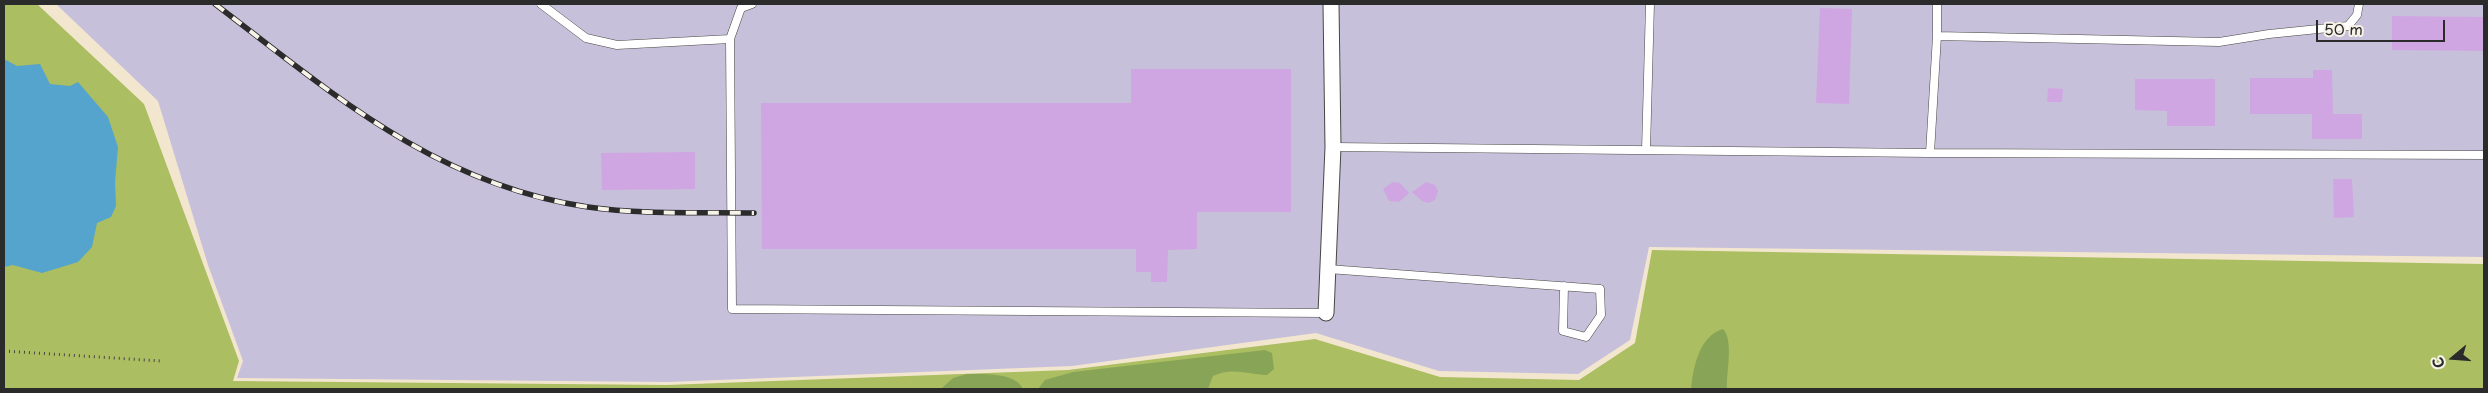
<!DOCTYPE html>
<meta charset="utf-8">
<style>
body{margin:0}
#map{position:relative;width:2488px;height:393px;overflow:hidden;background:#f3e6ce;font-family:"Playpen Sans",sans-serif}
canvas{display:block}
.frame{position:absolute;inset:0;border:5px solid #2b2b2b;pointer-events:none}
.north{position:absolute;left:2428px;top:333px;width:50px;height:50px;-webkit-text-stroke:4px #f7f3e8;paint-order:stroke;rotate:252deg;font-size:14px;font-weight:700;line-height:20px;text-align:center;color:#2b2b2b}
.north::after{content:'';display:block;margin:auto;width:18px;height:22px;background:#2b2b2b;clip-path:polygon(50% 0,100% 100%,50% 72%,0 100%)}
.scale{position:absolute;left:2316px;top:20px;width:129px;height:22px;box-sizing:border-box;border:2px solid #2b2b2b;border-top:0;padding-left:6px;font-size:15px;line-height:18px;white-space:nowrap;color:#2b2b2b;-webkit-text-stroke:4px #f7f3e8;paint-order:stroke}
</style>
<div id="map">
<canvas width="2488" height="393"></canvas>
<div class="frame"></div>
<div class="north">С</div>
<div class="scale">50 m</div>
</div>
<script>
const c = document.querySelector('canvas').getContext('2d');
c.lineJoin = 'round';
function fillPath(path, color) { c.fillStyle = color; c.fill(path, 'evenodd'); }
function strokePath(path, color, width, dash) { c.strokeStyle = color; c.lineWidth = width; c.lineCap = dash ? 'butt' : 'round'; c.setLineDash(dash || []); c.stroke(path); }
fillPath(new Path2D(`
 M56,4h2428v253l-835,-10 -19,93 -52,34 -139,-3 -123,-38 -244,33 -405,16 -430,-4 6,-17 -35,-96 -50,-164z`), '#c6c0da');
fillPath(new Path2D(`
 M4,4h33l107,100 95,257 -6,20 434,4 401,-15 247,-31 125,38 139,3 56,-37 17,-93 832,14v125h-2480z`), '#abbe61');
fillPath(new Path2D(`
 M1723,329c11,11 3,44 4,60h-36c2,-21 8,-53 32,-60z
 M1265,350l7,3 2,16 -7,6c-20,-1 -36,-8 -54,1l-5,13h-170l7,-9 28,-8z
 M967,374c15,0 49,-2 56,15h-82l12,-11z`), '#88a557');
fillPath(new Path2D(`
 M4,59l13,7 23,-2 10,20 20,2 8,-4 30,35 10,30 -3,35 1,24 -5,11 -14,6 -5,24 -14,15 -36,11 -29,-8 -9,2z`), '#54a4ce');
fillPath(new Path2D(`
 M1820,8l32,1 -3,95 -33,-1z
 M2392,16l92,1v34l-92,-1z
 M1131,69h160v143h-94v37l-29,1 -1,32h-16v-10h-15v-23h-374l-1,-146h370z
 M2313,70h19l1,44h29v25h-50v-25h-62v-36h63z
 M2135,79h80v47h-48v-15l-32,-1z
 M2048,88l15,1 -1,13h-15z
 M695,152v37l-93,1 -1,-37z
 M2333,179h19l2,38 -20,1z
 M1393,182l7,1 9,10 -10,9 -10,-1 -6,-12z
 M1426,182l9,3 3,6 -3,9 -7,3 -6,-2 -10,-9z`), '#d0a6e2');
const service = new Path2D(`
 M541,4l45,34 31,7 113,-6
 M752,4l-11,4 -11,31 2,270 594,4
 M1937,36v-32
 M1333,147l597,6 554,2
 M1646,150l4,-146
 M1930,153l7,-117 282,6 50,-8 79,-8 9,-11 2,-11
 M1328,269l272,20 1,26 -15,22 -23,-6 1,-45`);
const minor = new Path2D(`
 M1326,313l7,-166 -2,-143`);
strokePath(service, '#494743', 9);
strokePath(minor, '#494743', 17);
strokePath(new Path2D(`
 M4,351l157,10`), '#494743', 3, [1, 4]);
strokePath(service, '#fff', 8);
strokePath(minor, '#fff', 15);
const rail = new Path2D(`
 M215,4c118,90 220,180 373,203 55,8 111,5 166,6`);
strokePath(rail, '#2b2b2b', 5.5);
strokePath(rail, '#f7f3e8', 4, [11]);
</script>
